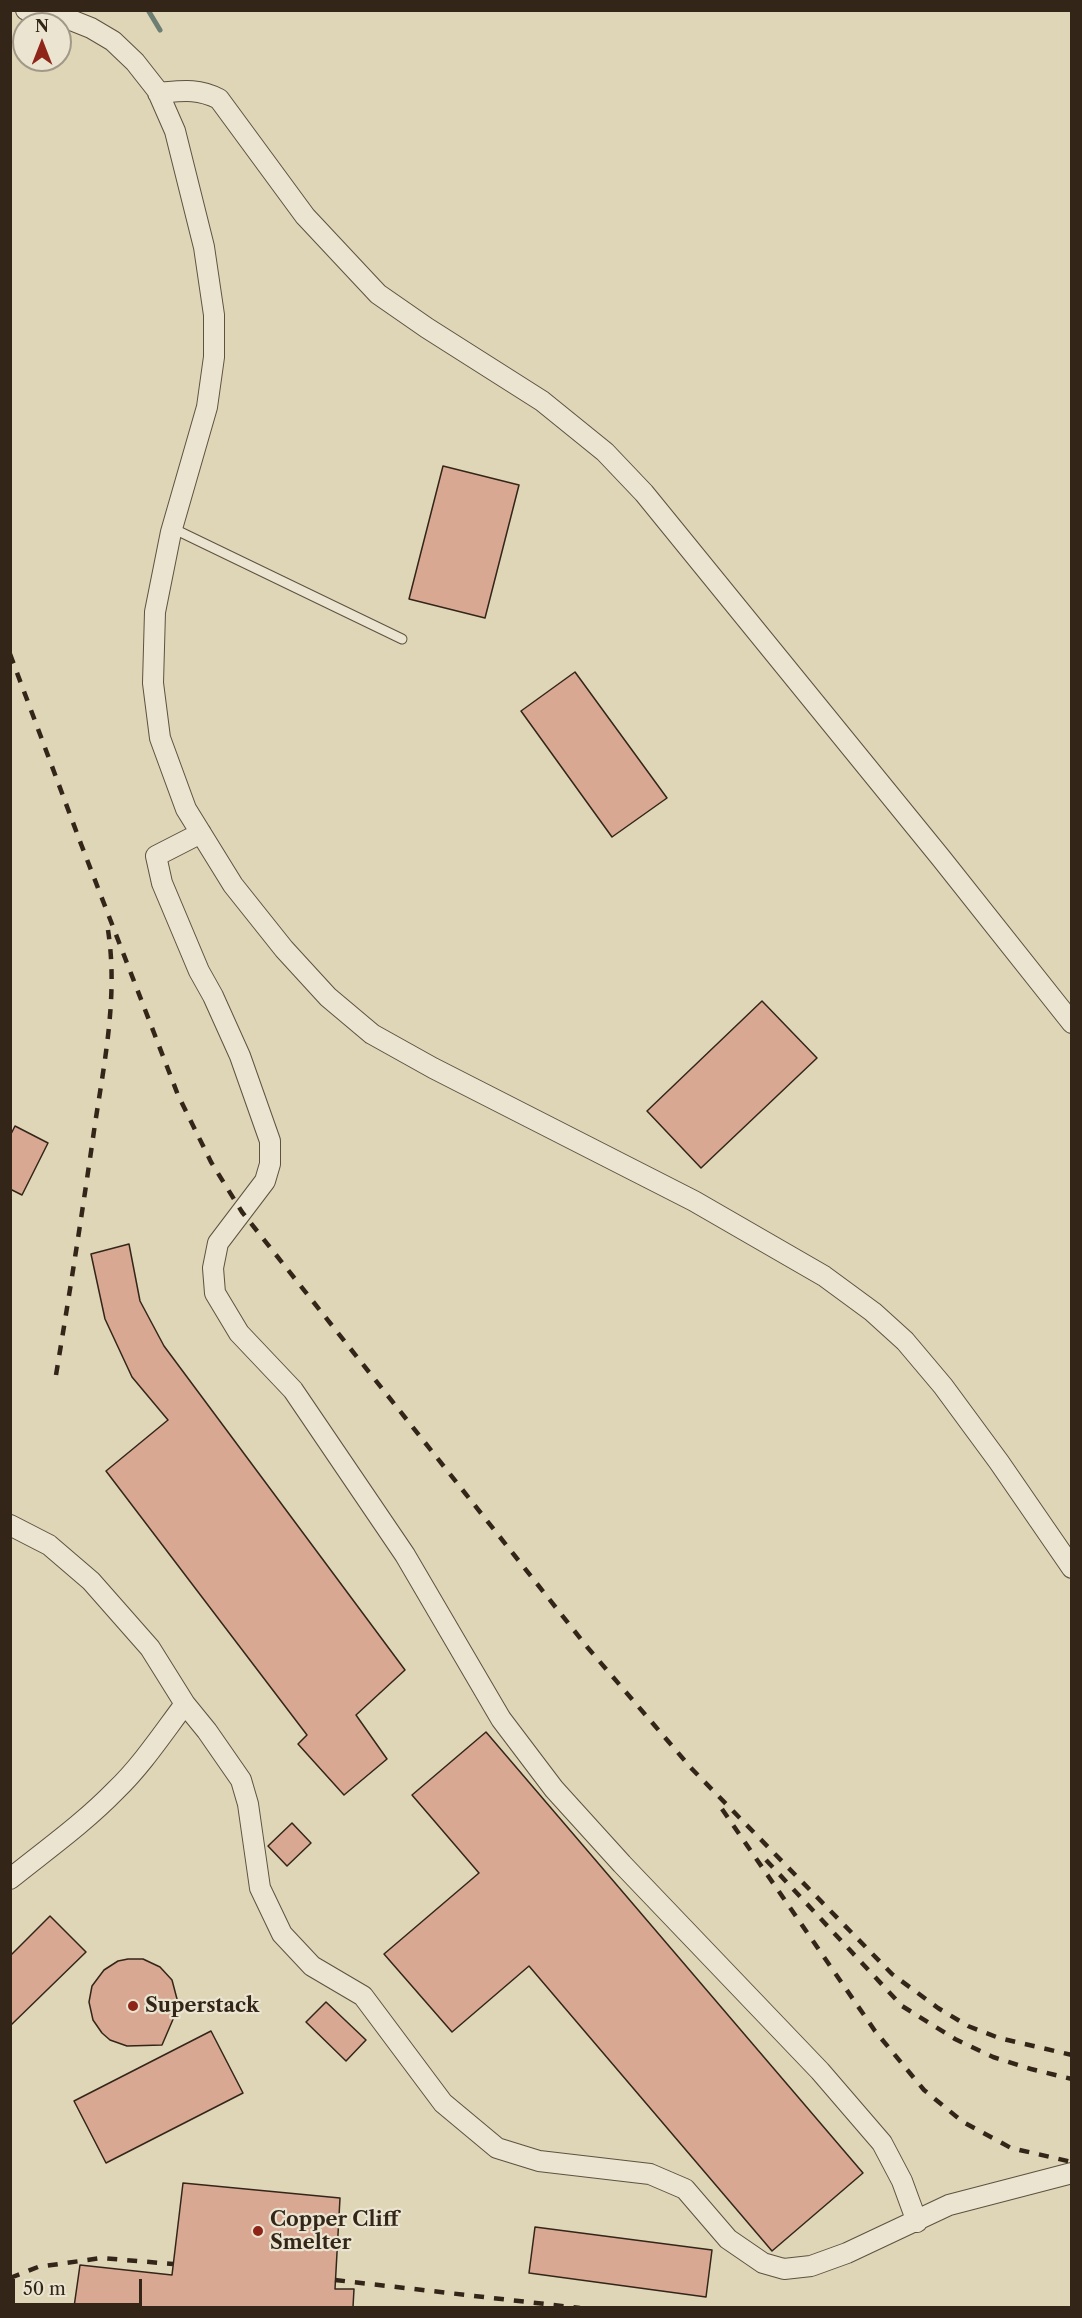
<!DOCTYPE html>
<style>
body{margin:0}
#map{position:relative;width:1082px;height:2318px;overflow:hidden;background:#dfd5b7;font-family:"Libre Caslon Text",serif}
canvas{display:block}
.frame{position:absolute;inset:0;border:12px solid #332619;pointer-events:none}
.north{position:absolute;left:12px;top:12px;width:60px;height:60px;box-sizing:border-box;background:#eae4d0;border:2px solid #a19887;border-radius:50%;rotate:0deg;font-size:16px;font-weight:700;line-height:24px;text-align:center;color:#332619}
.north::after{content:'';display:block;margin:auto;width:21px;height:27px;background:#8f2418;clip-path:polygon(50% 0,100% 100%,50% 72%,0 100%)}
.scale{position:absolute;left:12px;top:2279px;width:130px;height:27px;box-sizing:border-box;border:3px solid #332619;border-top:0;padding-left:8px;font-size:18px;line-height:21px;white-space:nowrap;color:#332619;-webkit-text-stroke:4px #eae4d0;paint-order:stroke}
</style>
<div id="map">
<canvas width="1082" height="2318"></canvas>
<div class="frame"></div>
<div class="north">N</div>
<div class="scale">50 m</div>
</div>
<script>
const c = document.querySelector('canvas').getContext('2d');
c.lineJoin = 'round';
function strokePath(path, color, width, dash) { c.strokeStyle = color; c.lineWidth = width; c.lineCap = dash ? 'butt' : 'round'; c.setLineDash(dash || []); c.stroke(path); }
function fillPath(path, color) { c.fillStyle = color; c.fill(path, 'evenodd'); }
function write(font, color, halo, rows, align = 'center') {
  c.font = font + ' "Libre Caslon Text",serif'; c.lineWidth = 4.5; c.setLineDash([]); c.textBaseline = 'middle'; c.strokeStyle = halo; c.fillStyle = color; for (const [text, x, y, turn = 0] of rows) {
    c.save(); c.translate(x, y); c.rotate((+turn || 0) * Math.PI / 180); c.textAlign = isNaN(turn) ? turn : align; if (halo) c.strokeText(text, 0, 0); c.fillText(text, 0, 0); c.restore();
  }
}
strokePath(new Path2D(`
 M148,10l12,20`), '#6d7e73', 5);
const building = new Path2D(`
 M443,466l76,19 -34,133 -76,-19z
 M575,672l92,126 -55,39 -91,-126z
 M762,1001l55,57 -116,110 -54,-57z
 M15,1126l33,17 -26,52 -12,-6v-53z
 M129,1244l11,57 24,45 241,324 -49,45 31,44 -43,36 -46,-51 9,-9 -201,-264 62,-51 -36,-43 -27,-58 -14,-65z
 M486,1732l377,441 -91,78 -243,-285 -77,66 -68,-78 95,-81 -67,-78z
 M292,1823l19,20 -24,23 -19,-20z
 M50,1916l36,36 -76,74v-70z
 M128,1959h15l17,8 12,13 5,19v11l-15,35 -35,1 -17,-6 -8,-7 -9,-13 -4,-18 3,-16 12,-16 14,-9z
 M326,2002l40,38 -20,21 -40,-39z
 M211,2031l32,62 -137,70 -32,-62z
 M183,2183l157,15 -5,91h19l-1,18h-279l6,-42 92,10z
 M535,2227l177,23 -6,47 -177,-24z`);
fillPath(building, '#d9a893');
strokePath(building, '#332619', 1.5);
const service = new Path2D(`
 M172,528l230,111`);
const minor = new Path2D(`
 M26,10l40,8 25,10 22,13 22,21 22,28 18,41 29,116 10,68v42l-7,50 -36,125 -16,80 -2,71 7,55 26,71 47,76 51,64 44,48 44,37 61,34 261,133 130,75 49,36 32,29 38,45 56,76 73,106
 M158,93c24,-2 39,-5 61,6l86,117 73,78 49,34 115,73 63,51 39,41 297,365 131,165
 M201,833l-45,23 6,27 37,88 14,25 27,60 30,85v23l-5,17 -47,62 -5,25 2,25 24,40 54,57 112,165 96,164 53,70 68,75 198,207 62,72 20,38 15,41
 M10,1525l39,20 42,36 59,67 35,56 22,27 34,49 7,24 12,84 22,46 30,32 51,30 80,107 54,45 42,13 111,13 35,15 43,50 35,24 21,6 27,-3 36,-13 102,-48 123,-32
 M10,1879c36,-29 74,-56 106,-89 26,-25 47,-57 69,-86`);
strokePath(service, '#5e5240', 11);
strokePath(minor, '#5e5240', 22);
strokePath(service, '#eae4d0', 9);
strokePath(minor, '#eae4d0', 20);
strokePath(new Path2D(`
 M10,654l71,190 97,251 33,67 31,50 346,436 104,121 200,205 46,34 30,18 31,12 73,17
 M56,1375c14,-84 27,-167 39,-251 10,-65 23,-130 13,-194
 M722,1809l153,222 49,59 39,32 48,26 61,14
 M766,1860l136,146 53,33 38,18 38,12 41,10
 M10,2278l28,-11 63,-9 72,6
 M335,2280l245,28`), '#332619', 4.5, [10, 10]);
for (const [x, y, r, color] of [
 [133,2006,6,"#8f2418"],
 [258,2231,6,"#8f2418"]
]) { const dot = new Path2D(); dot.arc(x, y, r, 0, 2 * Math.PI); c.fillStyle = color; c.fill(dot); strokePath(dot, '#eae4d0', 2); }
write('bold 20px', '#332619', '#eae4d0', [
 ["Superstack",145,2006],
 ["Copper Cliff",270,2220],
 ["Smelter",270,2243]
], 'left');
</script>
